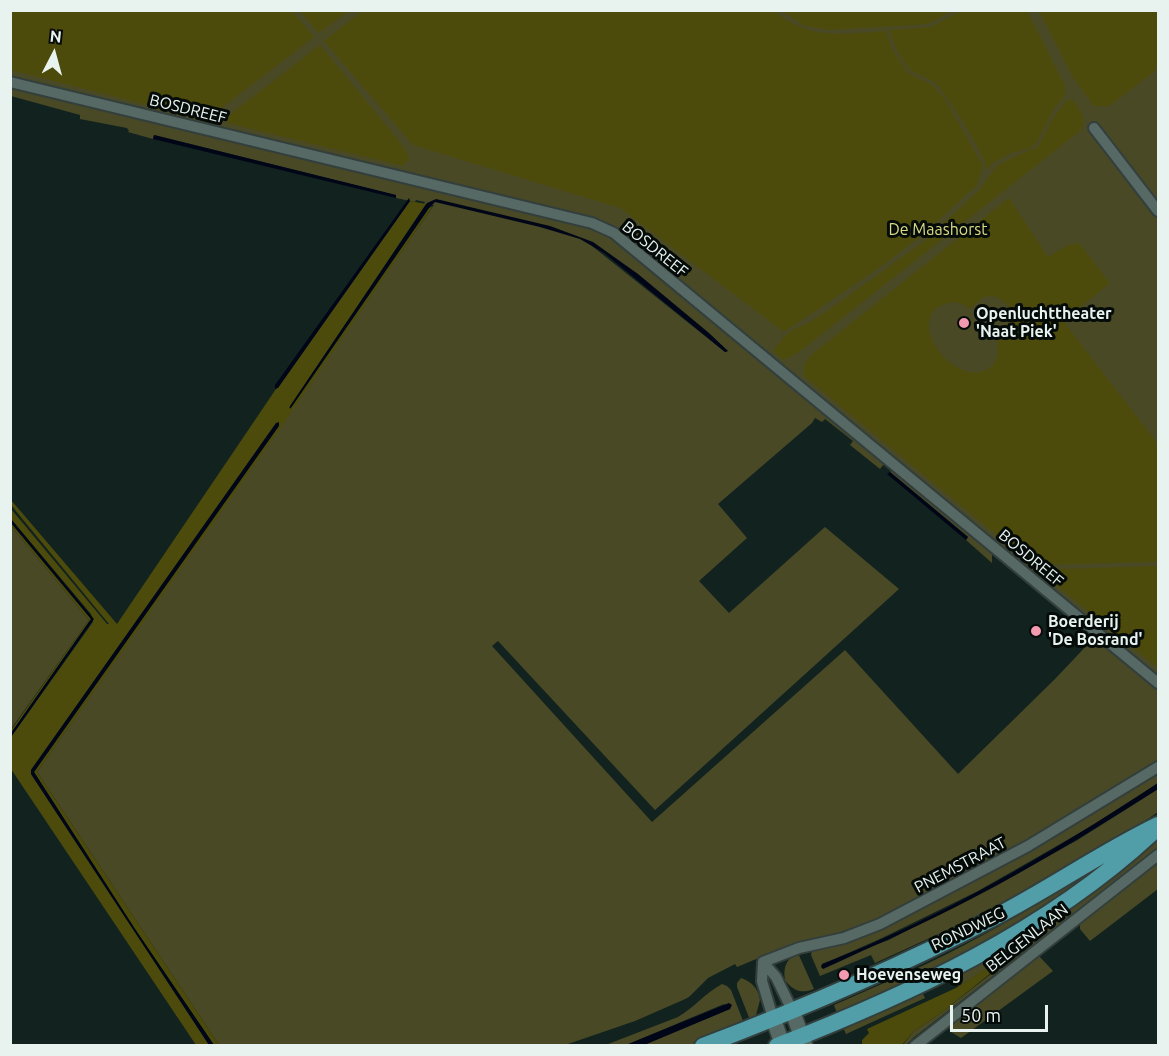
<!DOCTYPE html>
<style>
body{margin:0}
#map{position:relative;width:1169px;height:1056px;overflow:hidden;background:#12231f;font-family:Ubuntu,sans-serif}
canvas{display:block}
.frame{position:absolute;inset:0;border:12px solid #e8f3f0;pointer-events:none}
.north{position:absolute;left:24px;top:24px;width:60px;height:60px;-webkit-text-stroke:4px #050b09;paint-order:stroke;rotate:6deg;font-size:16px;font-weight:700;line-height:24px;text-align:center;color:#e8f3f0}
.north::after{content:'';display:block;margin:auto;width:21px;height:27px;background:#e8f3f0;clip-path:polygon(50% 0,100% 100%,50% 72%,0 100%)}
.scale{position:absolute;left:950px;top:1005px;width:98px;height:27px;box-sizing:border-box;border:3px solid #e8f3f0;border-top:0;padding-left:8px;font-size:18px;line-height:21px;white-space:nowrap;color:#e8f3f0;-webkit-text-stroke:4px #050b09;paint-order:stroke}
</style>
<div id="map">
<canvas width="1169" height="1056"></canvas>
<div class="frame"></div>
<div class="north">N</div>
<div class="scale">50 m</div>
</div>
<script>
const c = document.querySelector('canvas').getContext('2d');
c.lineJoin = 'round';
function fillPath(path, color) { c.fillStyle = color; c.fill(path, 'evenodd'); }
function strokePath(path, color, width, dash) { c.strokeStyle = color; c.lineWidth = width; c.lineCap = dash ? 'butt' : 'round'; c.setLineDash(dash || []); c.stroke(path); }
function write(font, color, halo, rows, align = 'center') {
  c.font = font + ' Ubuntu,sans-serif'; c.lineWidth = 6; c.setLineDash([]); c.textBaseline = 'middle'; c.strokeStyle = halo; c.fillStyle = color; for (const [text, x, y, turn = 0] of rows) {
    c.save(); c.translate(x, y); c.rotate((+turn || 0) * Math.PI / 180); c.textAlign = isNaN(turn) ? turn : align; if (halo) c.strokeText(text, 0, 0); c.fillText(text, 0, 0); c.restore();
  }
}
fillPath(new Path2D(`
 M11,11h1147v675l-166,-134v11l-26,-23 2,-3 -78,-65 2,-2 -8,-6 -4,5 -30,-24 3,-4 -28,-22 -3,3 -7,-4 -3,5 -94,81 29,34 -48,43 30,32 96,-86 74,62 -244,221 -157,-169 -6,5 160,176 193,-172 113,124 97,-95 36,-38 -3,-3 7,-3 63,53v74l-77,49 -70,39 -133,70 -43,14 -40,9 -58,24 -2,-3 -27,14 -19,19 -6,3 -48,21 -70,24h-346l-182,-273 397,-567 -10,-1 1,-2 -9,-2 -1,2 -19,-4v-3l-242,-60 -1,4 -25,-7 1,-1 -2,-3 -47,-9v-4l-69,-19zM592,246l5,1 86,65 45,39 -3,1z
 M11,526l78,94 -78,109z
 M1158,772v11l-68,44 -112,64 -96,47 -61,27 68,-25 187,-99 82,-52v23l-49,34 -116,63 -118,54 -4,-8 -51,21 -9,-21 1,-5 179,-79 76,-42z
 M1158,838v10l-245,190 -7,7 -4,1 12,-15 27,-18 101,-79 -84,53 -3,-8 33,-24 102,-65z
 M1104,861v8l-119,78 -147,69 -4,-11c50,-22 101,-43 149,-70 42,-22 82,-48 121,-74z
 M1158,861v28l-68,52 -10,-12v-6z
 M798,953l16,36c-12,5 -21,2 -29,-9 -2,-13 1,-21 13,-27z
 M1039,956l14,15 -92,67 -10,-6 -3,-6z
 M741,978c11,4 17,10 19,22l-4,15 -6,5 -13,-33v-4z
 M722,984l5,2 4,4 14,36 -54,19h-47l86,-36 -6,-5 -98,41 -23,1 75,-29c16,-9 27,-24 44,-33z
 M923,994l2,4 -79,36 -4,-9 34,-17z`), '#4a4926');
fillPath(new Path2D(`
 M364,10h410c34,31 70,24 112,21l6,18 16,24 23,11 12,12 40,70 -6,19 -57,52 -44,33 -92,62 -164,-124 -207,-63 -89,-104z
 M10,11h282l22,26 -90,69 -22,13 -191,-49z
 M300,11h48l-29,22z
 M781,11h172l-23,12 -13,2 -89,5 -23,-4z
 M960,11h67l38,75v9l-12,15 -14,29 -8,9 -20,5 -18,10 -6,7c1,-11 -41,-77 -51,-86 -8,-8 -21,-8 -28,-17 -9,-11 -14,-23 -19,-37l42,-3z
 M1039,11h119v58l-49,37h-15l-21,-29z
 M320,45l79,96 11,17 -7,8 -176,-43 1,-7z
 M1068,99l6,2c7,11 14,18 6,30l-281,221 -15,8 -11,-9 10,-13 11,-9 13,-5 26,-17 93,-67 52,-49 19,-25 16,-9 25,-10 17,-32z
 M1009,198l39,59 20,-12 11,-2 31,40 -47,38 95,123v118l-125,3 -229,-189v-11l7,-10zM993,296c25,8 20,27 4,41 2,13 2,27 -11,33 -35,16 -85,-55 -38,-67 8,-2 15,0 21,6l15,-12z
 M410,201l16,3 -137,204h2l138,-200 4,-2 -147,214 -249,352 182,273h-5l-79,-116 -101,-157 153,-217 90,-133 -246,348v4l178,271h-13l-185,-276v-32l82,-115 -2,-8 -80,-95v-10l96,115h2l-98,-119v-5l106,124 159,-235z
 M11,523l80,96 -80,114v-3l78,-110 -78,-94z
 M1158,566v102l-118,-96 19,-3z
 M1041,933l-100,80 -27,18 -12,14h-40v-5l7,-7 -2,-4 91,-42z`), '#4d4b0c');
fillPath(new Path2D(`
 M154,135l242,60v3l-243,-59z
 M409,198l1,3 -132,187 -3,1v-4z
 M436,199l114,27 43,16 45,32 71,59 19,18 -3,1 -121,-99 -24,-14 -40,-12 -105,-25 -6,6 -139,201v-3l137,-203z
 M279,422v4l-245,346 101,157 79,116h-5l-178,-271v-4l245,-347z
 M890,472l78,65 -2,3 -79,-66z
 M11,519l83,100 -83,118v-4l80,-114 -80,-96z
 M1158,783v6l-11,7c-57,36 -114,71 -174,102 -49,26 -100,48 -150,71l-2,-2 1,-3c117,-45 231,-112 336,-181z
 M729,1003l3,2 -2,4 -86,36h-18z`), '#000617');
const street = new Path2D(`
 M10,82l582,141 22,10 544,450
 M1094,128l64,83
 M763,962l36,-14 45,-10 36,-14 148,-78 130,-79
 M763,962l-1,19 11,37
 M763,962l13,15 16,33
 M915,1046l243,-191`);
const secondary = new Path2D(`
 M792,1010l13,36
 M773,1018l10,28`);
const primary = new Path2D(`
 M703,1046c100,-38 198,-80 292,-129 56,-29 107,-65 163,-92
 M777,1046c133,-52 268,-114 374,-212`);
strokePath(street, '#333f3c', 14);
strokePath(secondary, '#333f3c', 18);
strokePath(primary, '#333f3c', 20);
strokePath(street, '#566964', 10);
strokePath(secondary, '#566964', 15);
strokePath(primary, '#519da8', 16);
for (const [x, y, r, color] of [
 [964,323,6,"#f29aaf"],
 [1036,631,6,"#f29aaf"],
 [844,975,6,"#f29aaf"]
]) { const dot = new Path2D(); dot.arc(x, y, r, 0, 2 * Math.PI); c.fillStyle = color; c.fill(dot); strokePath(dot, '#050b09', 2); }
write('16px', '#e8f3f0', '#050b09', [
 ["BOSDREEF",188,109,14],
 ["BOSDREEF",655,249,39],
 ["BOSDREEF",1031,558,40],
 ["PNEMSTRAAT",960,865,-28],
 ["RONDWEG",968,929,-26],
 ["BELGENLAAN",1027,938,-38]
]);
write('16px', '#dbdb84', '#050b09', [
 ["De Maashorst",938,230]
]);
write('bold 16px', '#e8f3f0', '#050b09', [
 ["Openluchttheater",976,314],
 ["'Naat Piek'",976,332],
 ["Boerderij",1048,622],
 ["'De Bosrand'",1048,640],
 ["Hoevenseweg",856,975]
], 'left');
</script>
